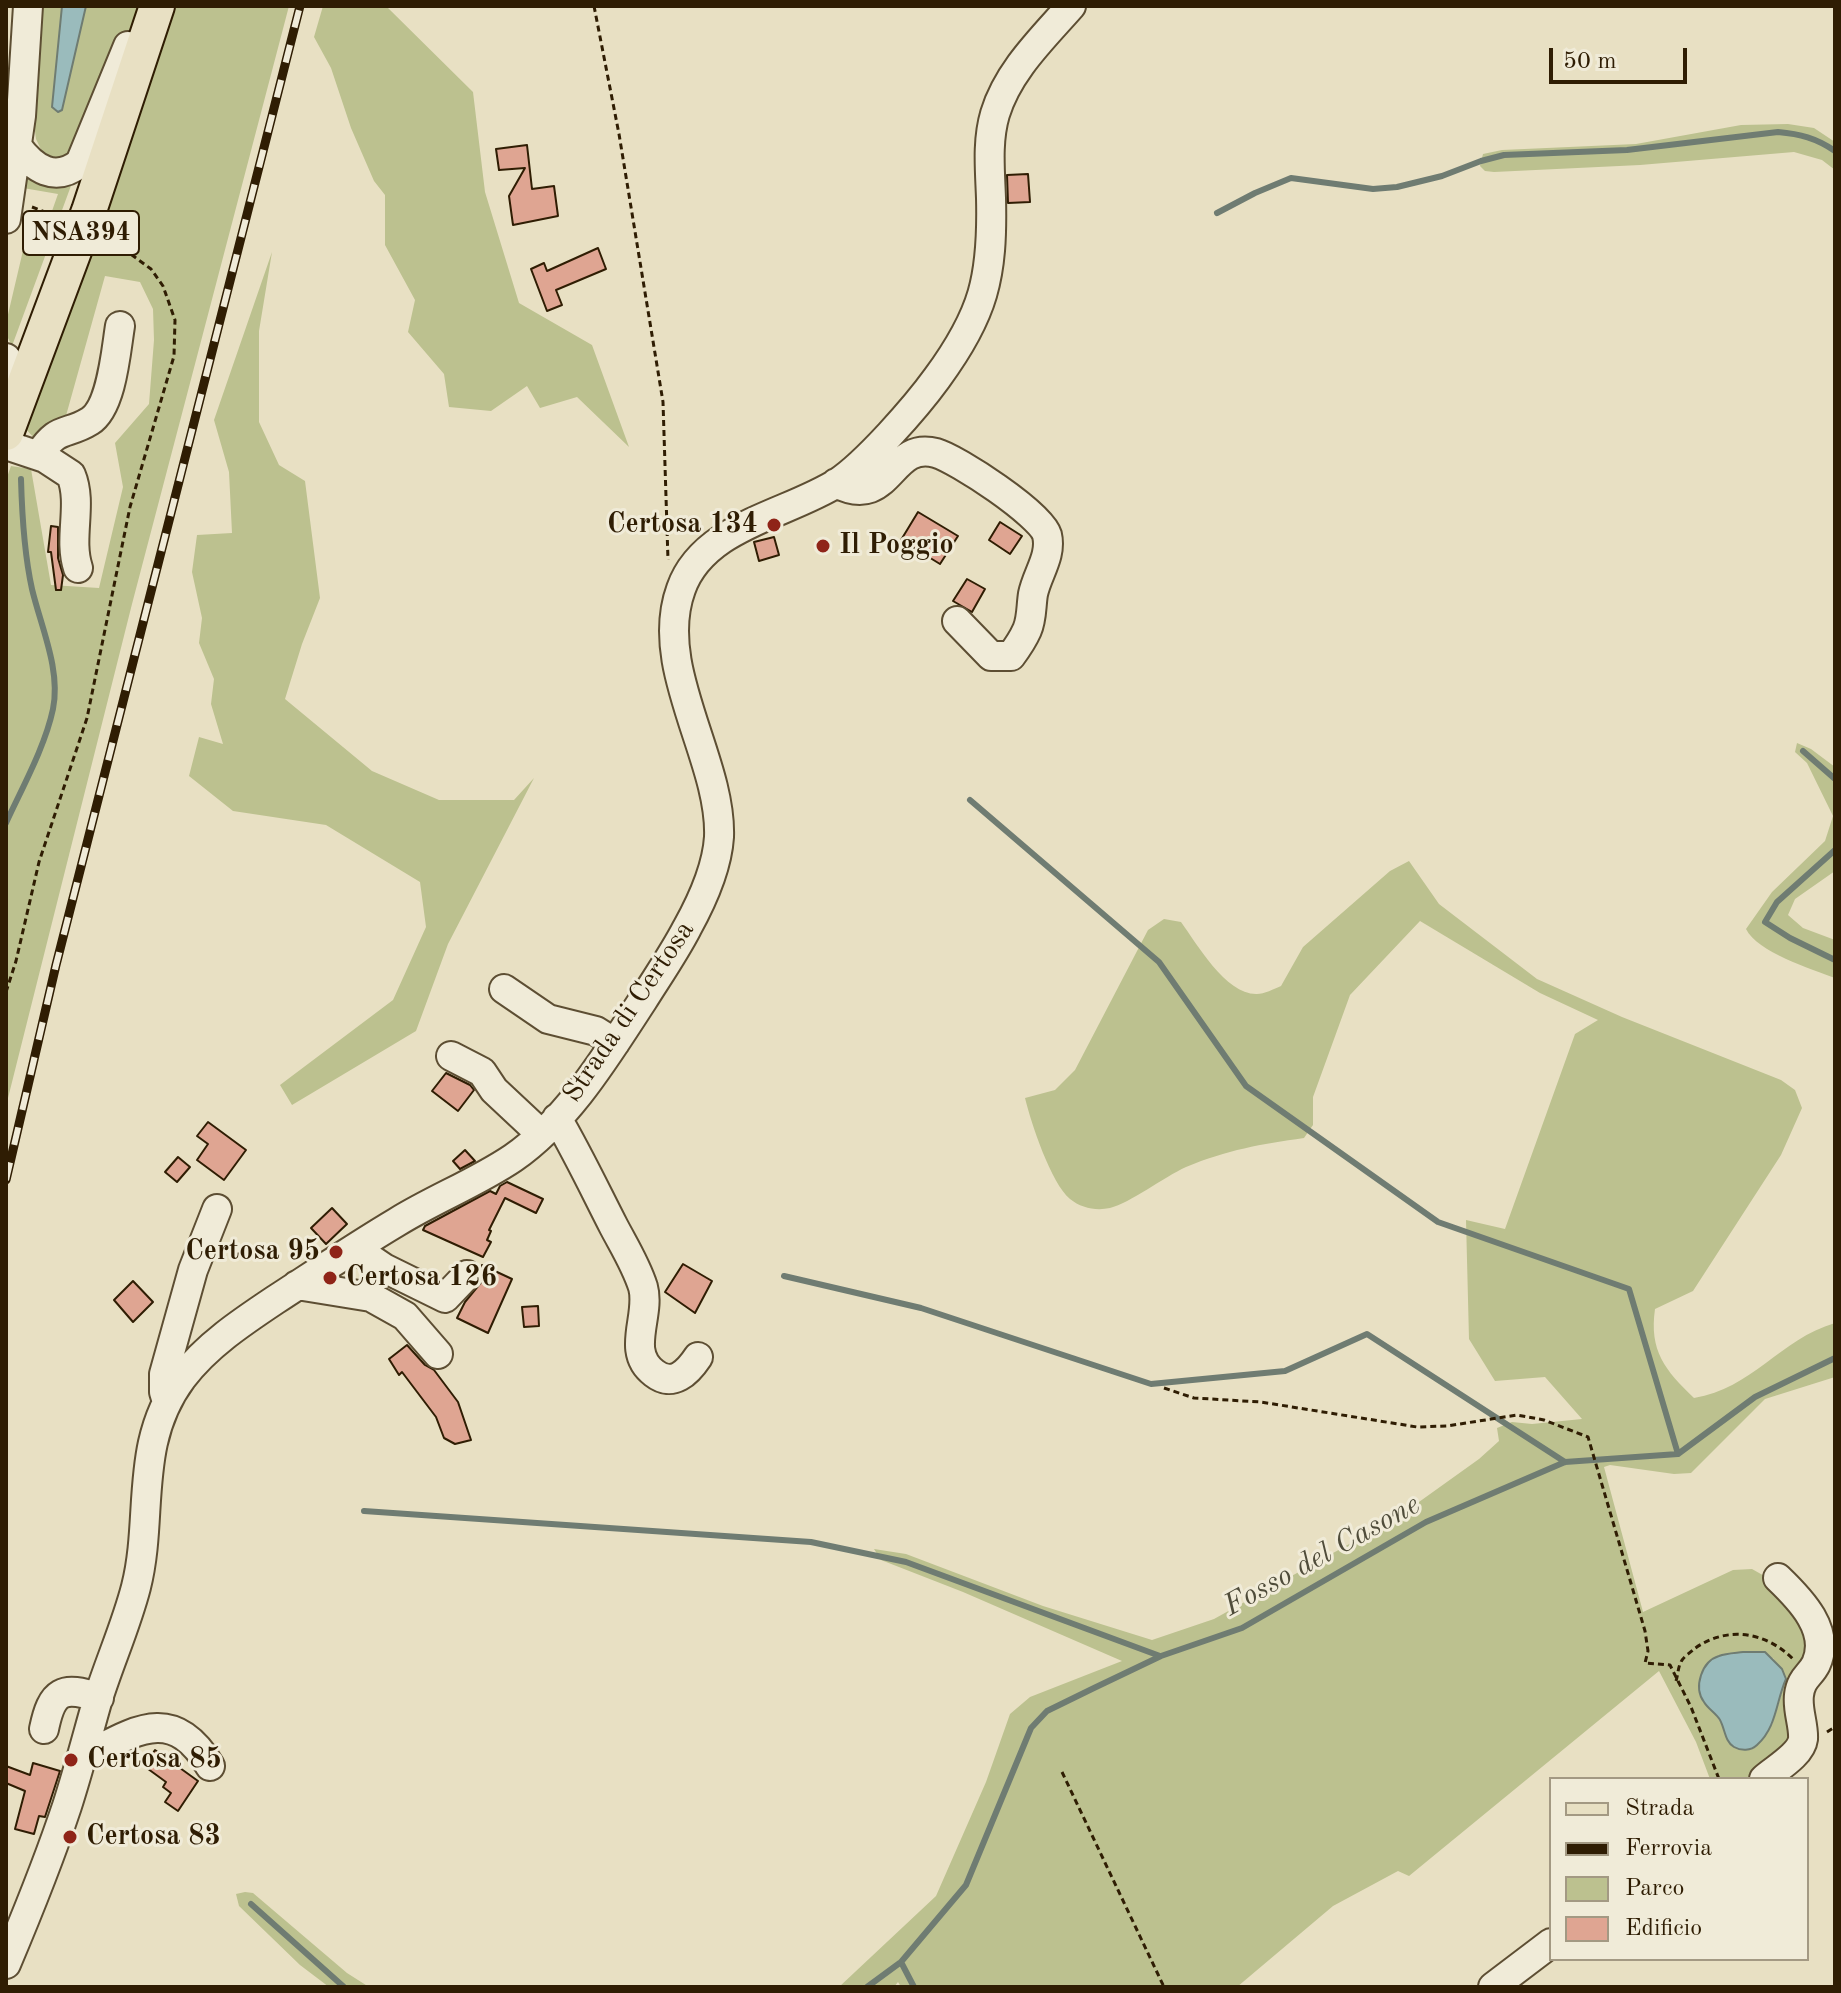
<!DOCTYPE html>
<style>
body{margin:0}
#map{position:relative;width:1841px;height:1993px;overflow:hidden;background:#e8e0c3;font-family:"Old Standard TT",serif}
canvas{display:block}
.frame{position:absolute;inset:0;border:8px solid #2f1d03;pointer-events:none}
.legend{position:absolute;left:1549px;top:1777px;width:260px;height:184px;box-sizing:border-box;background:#f0ebd8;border:2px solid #a39983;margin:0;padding:10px 14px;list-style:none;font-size:24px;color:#2f1d03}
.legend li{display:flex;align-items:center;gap:16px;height:40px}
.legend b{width:40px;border:2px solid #a39983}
.scale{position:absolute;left:1549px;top:48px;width:138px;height:36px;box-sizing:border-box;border:4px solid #2f1d03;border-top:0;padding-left:10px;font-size:24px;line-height:28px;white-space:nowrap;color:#2f1d03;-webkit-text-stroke:6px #f0ebd8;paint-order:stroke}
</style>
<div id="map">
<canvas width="1841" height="1993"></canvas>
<div class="frame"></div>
<ul class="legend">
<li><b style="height:10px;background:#e8e0c3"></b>Strada</li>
<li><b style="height:10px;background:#2f1d03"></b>Ferrovia</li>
<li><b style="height:22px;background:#bcc18f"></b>Parco</li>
<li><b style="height:22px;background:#dfa592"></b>Edificio</li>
</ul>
<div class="scale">50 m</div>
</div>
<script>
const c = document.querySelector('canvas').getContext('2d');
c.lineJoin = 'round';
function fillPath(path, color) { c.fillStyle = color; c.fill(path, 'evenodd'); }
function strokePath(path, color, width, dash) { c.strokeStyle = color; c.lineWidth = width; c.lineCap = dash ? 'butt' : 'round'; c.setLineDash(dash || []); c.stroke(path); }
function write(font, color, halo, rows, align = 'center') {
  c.font = font + ' "Old Standard TT",serif'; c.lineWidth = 6; c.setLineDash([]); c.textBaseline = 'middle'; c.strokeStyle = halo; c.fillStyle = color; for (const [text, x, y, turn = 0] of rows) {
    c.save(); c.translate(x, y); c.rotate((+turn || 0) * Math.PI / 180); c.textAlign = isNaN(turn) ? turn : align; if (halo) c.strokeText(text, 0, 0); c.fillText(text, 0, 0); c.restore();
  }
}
fillPath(new Path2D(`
 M39,6h102l-61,139 -21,17 -14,-4 -9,-19 -3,-23z
 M176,6h113l-157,598 -126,502v-626l5,-14 20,3 20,116 48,3 24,-101 -8,-44 34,-39 5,-64 -1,-31 -13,-27 -35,-6 -43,154 -27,9 -11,-12z
 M323,6h63l87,86 12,100 34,111 73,42 37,102 -52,-50 -37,11 -13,-22 -36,25 -42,-4 -5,-33 -36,-42 7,-32 -30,-55v-50l-11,-14 -23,-53 -20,-60 -17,-31z
 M1788,124l26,4 21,14v28l-13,-10 -28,-8 -154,13 -146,7 -9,-1 -5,-5 3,-12 19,-4 134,-6 105,-19z
 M26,171l46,12 -60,163 -6,-12v-11l23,-98 17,3 12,-34 -35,-6z
 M272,252l-13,79v91l20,43 26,16 15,117 -18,46 -17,55 87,72 67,29h75l20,-22 -86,166 -32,87 -124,74 -12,-20 113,-85 33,-73 -6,-45 -94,-57 -93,-14 -44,-35 10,-39 24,7 -12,-40 3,-25 -15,-36 3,-25 -10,-46 5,-37 35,-2 -3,-61 -15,-52z
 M1797,743l14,6 24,18v104l-40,28 -7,16 15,13 32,12v38c-24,-9 -78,-26 -89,-49l26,-37 53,-51 8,-25 -26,-53 -12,-11z
 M1409,861l30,43 98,75 85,38 159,63 14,10 7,18 -21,47 -88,136 -38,18c-6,42 10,61 39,89 58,-9 86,-59 141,-75v54l-70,22 -74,74 -17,1 -64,-9 -6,2 39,145 90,-42 19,-1 23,13 38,63 -15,88 -44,46h-44l-14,-37 -37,-71 -250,205 -11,-5 -65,35 -96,81h-336l-3,-5 -4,5h-55l97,-91 50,-114 24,-68 20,-17 92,-36 -159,-69 -82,-32 -7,-11 32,5 137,52 109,34 62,-21 184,-102 81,-58 20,-18 -2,-13 15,-6 20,2 50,-5 -37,-42 -50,4 -26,-42 -3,-119 39,9 70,-195 23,-14 -58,-27 -120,-72 -70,74 -37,102v28l-9,13c-43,6 -77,12 -118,29 -22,10 -56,36 -76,41 -14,3 -29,0 -40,-9 -19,-16 -39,-76 -45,-101l30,-8 20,-20 73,-140 16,-11 17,3c16,22 45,73 76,72 7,0 17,-5 24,-8l22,-39 87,-76zM1773,1658l13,21 -14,46 -17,23 -18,1 -23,-37z
 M245,1892l8,1 94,80 22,14h-40l-29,-22 -61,-59 -3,-12z`), '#bcc18f');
const water = new Path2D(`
 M62,6h24l-24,104 -4,2 -6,-5z
 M1743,1652h22l17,17 4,10c-10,22 -9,48 -29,66 -6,6 -16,6 -23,2 -9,-5 -9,-18 -14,-27 -4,-7 -12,-11 -16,-18 -11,-15 -2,-41 15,-46 7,-3 16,-3 24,-4z`);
fillPath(water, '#9abbbc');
strokePath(water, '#6f7c72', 2);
strokePath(new Path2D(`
 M1217,213l38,-20 36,-15 82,11 24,-2 45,-11 39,-15 23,-6 123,-5 151,-18c22,2 38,6 57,19
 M1803,751l32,28
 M970,800l189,162 87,124 192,136 191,67 49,165
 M6,823c16,-35 39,-76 47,-114 8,-39 -12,-82 -21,-120 -8,-36 -10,-73 -11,-110
 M1835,850l-58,52 -12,20 25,16 45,22
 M784,1276l137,32 230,76 134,-13 82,-37 198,128
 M364,1511l447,31 95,20 254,94
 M251,1904l93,83
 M901,1962l13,25
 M867,1987l34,-25 65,-77 65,-157 16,-17 47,-23 67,-32 81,-28 184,-106 139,-60 113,-8 77,-57 80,-39`), '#6f7c72', 6);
const building = new Path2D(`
 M527,145l5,44 22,-3 4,30 -45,9 -4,-29 16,-28 -26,2 -3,-21z
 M1028,174l2,28 -22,1 -1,-28z
 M598,248l8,21 -50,21 6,15 -15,6 -16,-42 13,-6 3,8z
 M918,512l40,24 -18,28 -39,-24z
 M1000,522l22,14 -12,18 -21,-14z
 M51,526l7,1v31l5,17 -2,15h-5l-5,-38h-3z
 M774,537l5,18 -20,6 -5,-19z
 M967,579l18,10 -13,23 -19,-11z
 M446,1073l24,12 4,5 -16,21 -26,-20z
 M208,1122l38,28 -22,30 -27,-20 11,-16 -11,-8z
 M465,1150l10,11 -15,8 -7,-8z
 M178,1157l12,10 -13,15 -12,-10z
 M507,1182l36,17 -7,14 -31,-15 -16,32 2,1 -4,9 4,2 -8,15 -60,-27 2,-4 65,-35 6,3 4,-8z
 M332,1208l15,16 -21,20 -15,-16z
 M683,1264l29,17 -17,32 -30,-21z
 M482,1265l30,14 -24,54 -31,-15 8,-16 18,-22z
 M133,1281l20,21 -20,20 -19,-22z
 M538,1306l1,20 -15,1 -2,-20z
 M407,1345l18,20 9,5 24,32 13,38 -16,4 -11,-6 -8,-21 -34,-45 -3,3 -10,-16z
 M155,1750l43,31 -20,30 -13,-9 6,-9 -8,-6 3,-5 -22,-16z
 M33,1763l27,8 -15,46 -6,-1 -5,18 -19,-5 10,-38 -19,-8v-17l24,9z`);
fillPath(building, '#dfa592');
strokePath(building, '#2f1d03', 2);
const minor = new Path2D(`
 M17,146c17,23 38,37 63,17l48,-117
 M6,219l15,-103 7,-110
 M6,358l18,25
 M6,445l39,13 26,17c12,29 -3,63 7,93
 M39,455c19,-30 27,-19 51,-34 22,-14 26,-71 30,-95
 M836,483c55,29 53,-43 100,-30 21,6 105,61 111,82 5,21 -10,39 -14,59 -2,12 -1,25 -6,36 -4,9 -10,18 -16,26h-20l-34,-35
 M504,989l44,30 48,12 19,12
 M451,1056l31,16 12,18 47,44
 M557,1118c21,36 38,72 57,109 10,19 22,38 29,60 8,29 -18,64 11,86 19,15 34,-1 44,-16
 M356,1249l28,19 61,30 22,-23
 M297,1285l74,12 34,19 33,38
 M167,1402l-3,-10v-18l29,-104 24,-61
 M44,1729c8,-38 18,-44 55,-31
 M82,1758c50,-25 90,-56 128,8
 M1764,1779c11,-10 37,-24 39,-40 1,-14 -6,-29 -4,-44 2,-17 11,-19 17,-31 15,-33 -15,-64 -38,-86
 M6,1964c22,-52 43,-104 61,-158 11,-34 20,-69 30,-104 12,-39 29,-76 39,-115 18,-71 -3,-143 46,-209 24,-32 60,-56 93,-78 40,-26 80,-53 122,-78 37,-23 79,-39 116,-64 56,-39 94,-103 130,-158 15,-24 31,-47 44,-72 15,-27 30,-59 32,-91 3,-78 -67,-169 -38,-248 22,-63 105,-74 156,-106 29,-19 79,-76 100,-105 47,-64 56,-101 54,-180 -1,-28 -4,-57 4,-84 13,-43 47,-75 76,-108
 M1493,1987l58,-44`);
const major = new Path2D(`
 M6,433l83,-222 68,-205`);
strokePath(minor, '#5d4e33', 32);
strokePath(major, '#2f1d03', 38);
strokePath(new Path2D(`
 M594,6l25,128 44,268 5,158
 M32,207l26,10
 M6,992l10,-31 23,-99 48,-144 43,-211 44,-151 1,-36 -12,-34 -12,-17 -45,-33
 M1164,1388l30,10 67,4 156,25 30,-1 70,-11 27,5 44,17 57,194 3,20 -3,12 25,2 21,42 28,72
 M1676,1681c2,-6 2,-14 5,-19 2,-5 9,-9 13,-13 33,-24 72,-17 99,10
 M1827,1732l8,-5
 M1062,1772l102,215`), '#2f1d03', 3, [6, 4]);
strokePath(minor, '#f0ebd8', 28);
strokePath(major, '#e8e0c3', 34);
const rail = new Path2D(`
 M6,1180l50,-215 244,-959`);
strokePath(rail, '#2f1d03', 9);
strokePath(rail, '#f0ebd8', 6, [18]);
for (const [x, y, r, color] of [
 [774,525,8,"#8f2418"],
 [823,546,8,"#8f2418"],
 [336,1252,8,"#8f2418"],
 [330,1278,8,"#8f2418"],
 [71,1760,8,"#8f2418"],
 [70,1837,8,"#8f2418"]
]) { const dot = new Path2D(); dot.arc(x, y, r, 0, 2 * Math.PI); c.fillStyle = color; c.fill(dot); strokePath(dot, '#f0ebd8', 3); }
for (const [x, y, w] of [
 [81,233,116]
]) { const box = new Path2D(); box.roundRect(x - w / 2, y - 22, w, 44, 6); c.fillStyle = '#f0ebd8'; c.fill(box); strokePath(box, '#2f1d03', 2); }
write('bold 26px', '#2f1d03', null, [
 ["NSA394",81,233]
]);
write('bold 28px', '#2f1d03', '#f0ebd8', [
 ["Certosa 134",758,525,"right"],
 ["Il Poggio",839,546],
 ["Certosa 95",320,1252,"right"],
 ["Certosa 126",346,1278],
 ["Certosa 85",87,1760],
 ["Certosa 83",86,1837]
], 'left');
write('28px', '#2f1d03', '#f0ebd8', [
 ["Strada di Certosa",629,1012,-56]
]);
write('italic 30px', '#4f4c3a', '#f0ebd8', [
 ["Fosso del Casone",1322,1556,-29]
]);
</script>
